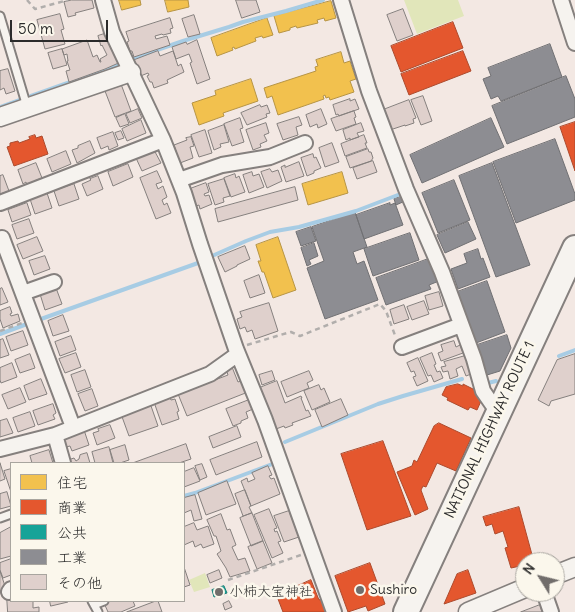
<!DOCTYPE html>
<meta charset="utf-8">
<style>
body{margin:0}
#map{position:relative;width:575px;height:612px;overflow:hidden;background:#f3e8e3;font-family:Delius,"Klee One",sans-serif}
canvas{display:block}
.legend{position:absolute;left:10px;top:462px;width:175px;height:140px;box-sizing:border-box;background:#fbf7ec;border:1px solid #a8a59f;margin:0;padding:6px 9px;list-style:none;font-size:15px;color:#2b2b2b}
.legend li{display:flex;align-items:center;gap:10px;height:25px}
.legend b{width:25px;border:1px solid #a8a59f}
.north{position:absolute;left:515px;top:552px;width:50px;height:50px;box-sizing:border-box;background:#fbf7ec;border:1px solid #a8a59f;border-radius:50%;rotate:306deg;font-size:14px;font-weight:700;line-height:20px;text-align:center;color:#2b2b2b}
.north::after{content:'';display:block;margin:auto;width:18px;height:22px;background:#716d6b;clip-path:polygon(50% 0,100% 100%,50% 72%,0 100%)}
.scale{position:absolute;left:10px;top:20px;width:98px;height:22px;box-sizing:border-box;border:2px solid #2b2b2b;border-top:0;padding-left:6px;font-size:15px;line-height:18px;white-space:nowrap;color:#2b2b2b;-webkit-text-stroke:4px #fbf7ec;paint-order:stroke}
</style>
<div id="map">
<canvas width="575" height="612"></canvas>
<ul class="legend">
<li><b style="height:14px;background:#f2c14e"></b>住宅</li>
<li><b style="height:14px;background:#e4572e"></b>商業</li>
<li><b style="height:14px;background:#17a398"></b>公共</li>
<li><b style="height:14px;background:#8d8d92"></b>工業</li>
<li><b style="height:14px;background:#dfd0cc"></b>その他</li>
</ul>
<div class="north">N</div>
<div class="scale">50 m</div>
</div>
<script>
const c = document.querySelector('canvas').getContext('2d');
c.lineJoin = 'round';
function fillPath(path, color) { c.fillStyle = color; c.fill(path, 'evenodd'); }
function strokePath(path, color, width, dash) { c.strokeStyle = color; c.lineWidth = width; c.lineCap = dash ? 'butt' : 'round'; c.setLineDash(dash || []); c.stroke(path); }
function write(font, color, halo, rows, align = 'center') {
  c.font = font + ' Delius,"Klee One",sans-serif'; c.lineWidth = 5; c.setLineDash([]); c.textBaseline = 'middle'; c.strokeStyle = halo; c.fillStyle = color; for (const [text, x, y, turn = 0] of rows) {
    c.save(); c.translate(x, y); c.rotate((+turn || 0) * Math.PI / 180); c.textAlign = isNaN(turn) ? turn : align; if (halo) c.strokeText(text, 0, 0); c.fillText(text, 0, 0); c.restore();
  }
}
fillPath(new Path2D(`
 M404,0h54l6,16 -47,18z
 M205,573l5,14 -16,5 -5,-12z`), '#e1e6ba');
const homes = new Path2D(`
 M119,0h21l1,5 -19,5z
 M165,0h23l1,7 -21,5z
 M331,1l5,17 -11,3 -1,-3 -7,2 1,3 -21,5 -1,-2 -6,2v2l-11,3 -5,-17z
 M267,18l6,17 -10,3 -1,-2 -7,2 1,3 -21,8 -1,-2 -2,1 1,2 -16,6 -6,-18z
 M341,52l3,11 6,-2 6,18 -6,2 4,11 -24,8 -1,-3 -3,1 -1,-3 -2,1 1,3 -46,16 -6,-19 -5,2 -3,-10 52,-17 -1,-4 3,-1 -2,-6z
 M251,79l7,22 -35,12 1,3 -25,9 -7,-22 24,-8 -1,-4z
 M342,172l6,21 -40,12 -6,-21z
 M278,237l18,53 -23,8 -9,-26h-2l-4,-11h3l-5,-16z`);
fillPath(homes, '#f2c14e');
strokePath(homes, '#b69444', 1);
const shops = new Path2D(`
 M453,22l10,26 -62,24 -10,-26z
 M463,51l8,20 -62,24 -8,-21z
 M575,122v49l-15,-44z
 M35,135l1,3 6,-2 6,18 -34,12 -7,-19 3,-1v-3l8,-2 1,2 11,-4 -1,-2z
 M458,384l5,2v-2l14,7 4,10 -4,9 -7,-3 -2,3 -21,-10 1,-2 -6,-3 4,-8z
 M439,423l32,15 -15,33 -19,-8 -11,24 -3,-1 -2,4 7,19 -13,6 -18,-43 15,-6 2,-6 3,2 17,-36z
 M383,441l28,75 -44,14 -26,-76z
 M519,507l15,55h-9v3l-14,3 -6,-20 3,-1 -5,-16 -8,3 -3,-10 -6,2 -3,-9z
 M370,563l15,41 -17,7 -2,-5 -18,6 -13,-36z
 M468,570l8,23 -32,11 13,-30z
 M311,580l8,20 2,-1 6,13h-44l-5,-13 10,-5 2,4 4,-2 -3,-7z`);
fillPath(shops, '#e4572e');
strokePath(shops, '#ac4a2d', 1);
const public = new Path2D(`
 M224,586l3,7 -13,4 -2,-7z`);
fillPath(public, '#17a398');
strokePath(public, '#1d7f77', 1);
const industry = new Path2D(`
 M550,44l12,33 -61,24 -3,-5 -7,3 -8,-20 8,-3 -3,-8z
 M566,76l9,23v18l-68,27 -15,-38z
 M491,118l13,29 -82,36 -12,-28z
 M555,139l20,55v6l-59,23 -23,-61z
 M492,163l38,102 -34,12 -37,-101z
 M454,180l16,40 -32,13 -16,-40z
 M403,196l2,5 -9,4 -2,-6z
 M390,203v2l5,-2 8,22 -39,14 -8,-24z
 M355,212l12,35 -14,5 4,12 7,-3 14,39 -53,19 -18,-51 17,-7 -12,-34z
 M468,222l8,17 -31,14 -8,-18z
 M311,227l5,14 -15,5 -5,-14z
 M410,233l9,27 -46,16 -9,-27z
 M314,243l4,13 -9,4 2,4 -4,2 -6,-18z
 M478,249l3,10 2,-1 7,19 -32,12 -7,-20 16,-6 -3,-9z
 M431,258l8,23 -10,4 2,4 -45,16 -10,-27z
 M487,281l18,51 -29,11 -19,-51z
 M507,335l4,13 -11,23 -13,4 -10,-30z`);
fillPath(industry, '#8d8d92');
strokePath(industry, '#707073', 1);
strokePath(new Path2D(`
 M131,59l52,-18 46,-14 14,-5 43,-11 37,-11
 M31,96l90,-32
 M0,107l20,-7
 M212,256l34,-15 24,-9 29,-5 57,-16 47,-18
 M41,319l157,-56
 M0,334l27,-10
 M559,356l16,-6
 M488,383l8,-2
 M285,442l93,-38 25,-8 59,-17
 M184,496l11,-3 80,-30 1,2`), '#a7cce4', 4);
const building = new Path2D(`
 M72,0h20l2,8 -19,5 1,2 -8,2 -4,-15z
 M236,0h20l4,12 -18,6z
 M403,9l10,26 -16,6 -10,-26z
 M60,14l4,15 -3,1 4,14 -20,5 -8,-29z
 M194,15l6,19 -12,3 -6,-18z
 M170,18l3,10 -3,1 1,4 -8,2 -1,-1 -7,2 1,3 11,-3 3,9 -36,12 -2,-6h-2l-3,-9 2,-1 -3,-9z
 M107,33l16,28 -18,8 -36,13 -3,-11 4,-1 -3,-9h1l-1,-7 -3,1 -2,-6 25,-9 6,17 4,-2 3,7h1l-1,-3 7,-4 -5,-10 -1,1 -3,-10z
 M197,40l13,39 -13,5 -7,-21 2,-1 -3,-8 -13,5 -4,-12 14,-5 1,2z
 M62,49l5,16 -14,4 -5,-16z
 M158,51l2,5 13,-5 5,15 3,-2 3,8 -17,8 1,3 -14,5 -2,-6h-2l-3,-6 2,-1 -1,-2 -10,4 -6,-16z
 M8,69l7,22 -9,3 -2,-6 -4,2v-19z
 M121,84l10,27 -16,6 -10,-26z
 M423,96l9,25 -11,4 -10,-25z
 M350,99v2l5,-2 4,10 -20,7 -1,-2 -2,1 -3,-10z
 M409,100l7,18 -3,1 1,4 -9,3v-1l-15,5 -7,-20z
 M260,105l1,2 6,-2 3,8 -4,1 1,3 -20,8 -6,-12z
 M138,109l4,9 -12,5 -4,-9z
 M321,109l6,15 -9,4 -1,-4 -7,3 -4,-12z
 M354,111l2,6 -2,1 2,6 -20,7 -5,-12z
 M125,114l4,10 -9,3 -4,-9z
 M299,117l3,8 -6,2 2,8 -15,5 -6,-16z
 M240,118l3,10 -3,1 4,13 -12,4 -8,-22z
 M141,120l5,13 -19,8 -5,-12z
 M266,123l3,10 -5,2 3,6 -7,3 1,3 -8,3 -7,-20z
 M361,123l3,8 -7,2 2,4 -9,3v-2l-4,2 -3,-10z
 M224,125l5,17 -9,2 1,3 -7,3 -6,-19z
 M205,130l7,23 -13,4 -8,-22z
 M121,131l3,7 -6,2 -3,-7z
 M113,132l5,14 -9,4 -1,-4 -7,3 -4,-11z
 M364,135l3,8h-2l2,5 -22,8 -4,-12z
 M191,137l3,9 -4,1 3,11 -13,5 -6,-18 13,-5 -1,-2z
 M90,141l5,12 -18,10 -5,-13 6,-2v-2z
 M332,143l7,19 -14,5 -6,-19z
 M368,149l1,3h2l2,6 -2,3 -21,7 -4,-11z
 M154,150l7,13 -19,8 -6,-13z
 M66,151l5,13 -19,8 -5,-13z
 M313,154l1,4 2,-1 5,11 -7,3v2l-7,3 -6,-18z
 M373,161l4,11 -20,7 -4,-11z
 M299,162l5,14 -18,6 -5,-15 4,-2v2z
 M36,163l6,15 -8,3 1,2 -8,3 -1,-4 -3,2 -5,-14z
 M128,164l5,13 -20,9 -5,-14z
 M270,169l2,3 6,-2 4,11 -15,7 -6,-16z
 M157,171l5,11 -6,2 2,5 5,-3 4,11 -5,3 2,5 3,-2 4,10 -15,6 -16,-41z
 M252,172l1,4 6,-2 5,13 -15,6 -6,-18z
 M235,174l1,4 3,-2 6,16 -14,5 -7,-19z
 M3,175l6,16 -9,3v-18z
 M98,176l5,13 -16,7 -5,-12 9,-4 -1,-1z
 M224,179l6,17 -7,2 1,4 -9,3 -7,-21z
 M206,183l3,9 -5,2 1,2 4,-1 3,9 -12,5 -1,-4 -3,1 -6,-17z
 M74,184l5,15 -20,7 -5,-15z
 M295,187l3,13 -80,22 -3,-13z
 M47,193l5,15 -17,6 -5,-15z
 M27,203l4,12 -19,7 -4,-12z
 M29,219l5,14 -17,6 -5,-14z
 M37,237l6,14 -20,8 -6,-14z
 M245,246l5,13 -13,6v1l-12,6 -7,-15z
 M45,256l5,13 -16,6 -5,-14z
 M259,275l6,18 -15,5 -6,-17z
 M2,288l6,14 -8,3v-16z
 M56,288l6,16 -17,6 -5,-16z
 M439,292l4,14 -14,4 -4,-14z
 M424,301l5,13 -17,6 -5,-13z
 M269,303l9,28 -23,8 -3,-9 -5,2 -2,-5 -5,2 -3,-10 5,-2 -2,-5z
 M404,305l5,14 -15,5 -4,-14z
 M10,307l2,6 -2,1 1,2 7,-2 2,7 -17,7 -3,-9v-8z
 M63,315l6,16 -16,5 -5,-15z
 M23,331l5,14 -17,6 -5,-14z
 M71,336l5,14 -16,6 -5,-14z
 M3,339l6,16 -9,3v-18z
 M454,341l2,6 4,-2 3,8 -22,8 -3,-8 5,-2 -2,-6z
 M76,353l5,14 -16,6 -6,-14z
 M432,353l4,11 -2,1 3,7 3,-1 3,7 -9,4 -3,-7 -3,1 -8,-18z
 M30,354l5,14 -15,5 -5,-13z
 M575,354v40l-24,7 -2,5 -11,-6 19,-40z
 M465,356l6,18 -5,2 -4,-10 -6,3 2,7 -8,3 -2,-8 -5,1 -2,-5 5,-1 -2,-4z
 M418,358l10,23 -11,5 -4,-9 3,-1 -2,-5 -3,1 -4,-9z
 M12,363l5,14 -16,6 -1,-3v-12z
 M232,367l6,15 5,-2 5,12 -61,24 -9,-22 50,-19 -2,-6z
 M85,370l6,17 -14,5 -6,-17z
 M272,371l3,9 -13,5 -3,-10z
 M309,371l4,9 -6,3 2,5 -22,9 -6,-15z
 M41,379l6,15 -18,6 -5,-14z
 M277,381l8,22 16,-7 1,2h-1l5,13 2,-1 3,6 -19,7 1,2 -8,3 -1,-2 -8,3 -8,-23 -4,2 -7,-19z
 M319,385l2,5 3,-2 6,14 -18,8 -8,-19z
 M20,388l6,14 -18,7 -6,-14z
 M92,389l6,17 -13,5 -7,-17z
 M169,396l2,4 4,-1 4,12 -2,1 2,7 -17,6 -8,-23z
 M341,399l7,16 -26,12 -7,-17z
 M249,400l4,9 -7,3 2,6 -7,3v2l-8,3 -7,-17z
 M150,403l8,23 -29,10 -8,-22z
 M53,404l3,9 -3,2 2,4 -17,6 -5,-14z
 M30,412l5,14 -17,6 -5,-14z
 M7,419l6,14 -13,4v-16z
 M110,425l5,13 -18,7 -4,-12 6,-2 -1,-2z
 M237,426l4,11 -28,11 -4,-11z
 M84,430l5,15 -17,6 -2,-5 -4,1 -3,-10z
 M257,442l5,15 -46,18 -6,-15z
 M186,444l5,15 -12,4h-46z
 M125,445l4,15 -9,3h-6l-4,-13z
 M109,447l4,16h-18l-3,-11z
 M49,450l4,13h-21l-2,-7z
 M87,453l3,10h-21l-1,-3 6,-2 2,3 3,-2 1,-4z
 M0,463l5,16 -5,2z
 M202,464l5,13 -7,3 -5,-14z
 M268,466l4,9 -3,1 2,3 3,-1 6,16 -29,12 -10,-25 6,-3 1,4 7,-3 -3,-6z
 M194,468l6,13 -16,6v-15z
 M11,469v23l-7,-21z
 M227,481l9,23 -30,11 -8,-22z
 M245,490l6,16 -2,1 3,6 -9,3 -8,-22z
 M7,492l4,14 -11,3v-15z
 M195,495l7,24 -8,2 -3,-11 -7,3v-15z
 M269,509l8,19 -3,1 1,3 2,-1 4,10 -3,1 5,11 -11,5 -18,-43z
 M289,511l10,26 -15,5 -10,-26z
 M252,513l11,28 -12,5 -11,-28z
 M221,514l6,16 3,-1 6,16 -4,2 6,13 7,-2 5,13 -20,6 -4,-9 -9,-14 4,-3 -5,-15h-2l-7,-16z
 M194,523l3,7 11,-4 6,18 -11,4 -2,-4 -6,3 -2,-6 -9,4v-18z
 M11,527v29l-11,3v-26z
 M263,541l9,22 -15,6 -9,-22z
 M11,559v16l-8,3 -3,-8v-7z
 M184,567l6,18 -6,2z
 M219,570l3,8 -12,5 -3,-8z
 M0,571l6,18 -6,2z
 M7,596h4v5h22v7l6,-1v5h-31z
 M50,601h18v1l-17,4z
 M111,601h22l2,5 -14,6h-13l-4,-9z
 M156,601h2l4,11h-35z
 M229,601l3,6 -7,3 -2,-6z
 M540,605l2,7h-21z`);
fillPath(building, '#dfd0cc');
strokePath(building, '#85807e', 1);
const service = new Path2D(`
 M0,16l25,84
 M0,518l11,-4
 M92,601l6,11
 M94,605l10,-4`);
const minor = new Path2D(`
 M103,0l9,32 51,108 21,53 16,51 36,105 29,71 69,192
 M341,0l28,91 37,98 36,83 32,87 9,32 9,13 7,6
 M561,0l14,43
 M179,180l43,-15 48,-8 35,-14
 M0,203l163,-63
 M0,239l2,-1 71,189
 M23,293l31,-11
 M402,347l59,-22
 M55,435l8,28
 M0,449l55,-14 155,-61 28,-20
 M9,592l2,-3
 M544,592l7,20`);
const tertiary = new Path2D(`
 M0,117l131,-45
 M555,575l20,-8
 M468,612l57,-24`);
const trunk = new Path2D(`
 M406,612l169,-364`);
strokePath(service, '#85807e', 11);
strokePath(minor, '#85807e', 18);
strokePath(tertiary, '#85807e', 21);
strokePath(trunk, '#85807e', 28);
strokePath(new Path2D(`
 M27,0l8,9 33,-9
 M0,331l22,-8
 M247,345l40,-12 4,-1 9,4 80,-32 6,7 10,27
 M228,580l73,-25`), '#b1aeac', 2.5, [5, 4]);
strokePath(service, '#f6f3ef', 7);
strokePath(minor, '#f6f3ef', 14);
strokePath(tertiary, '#f6f3ef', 18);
strokePath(trunk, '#f6f3ef', 24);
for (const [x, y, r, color] of [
 [360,590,5,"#716d6b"],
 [219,592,5,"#716d6b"]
]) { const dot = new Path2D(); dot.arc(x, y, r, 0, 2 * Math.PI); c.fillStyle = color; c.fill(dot); strokePath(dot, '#fbf7ec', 2); }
write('14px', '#2b2b2b', '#fbf7ec', [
 ["NATIONAL HIGHWAY ROUTE 1",490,430,-65]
]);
write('14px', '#2b2b2b', '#fbf7ec', [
 ["Sushiro",370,590],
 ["小柿大宝神社",229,592]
], 'left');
</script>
